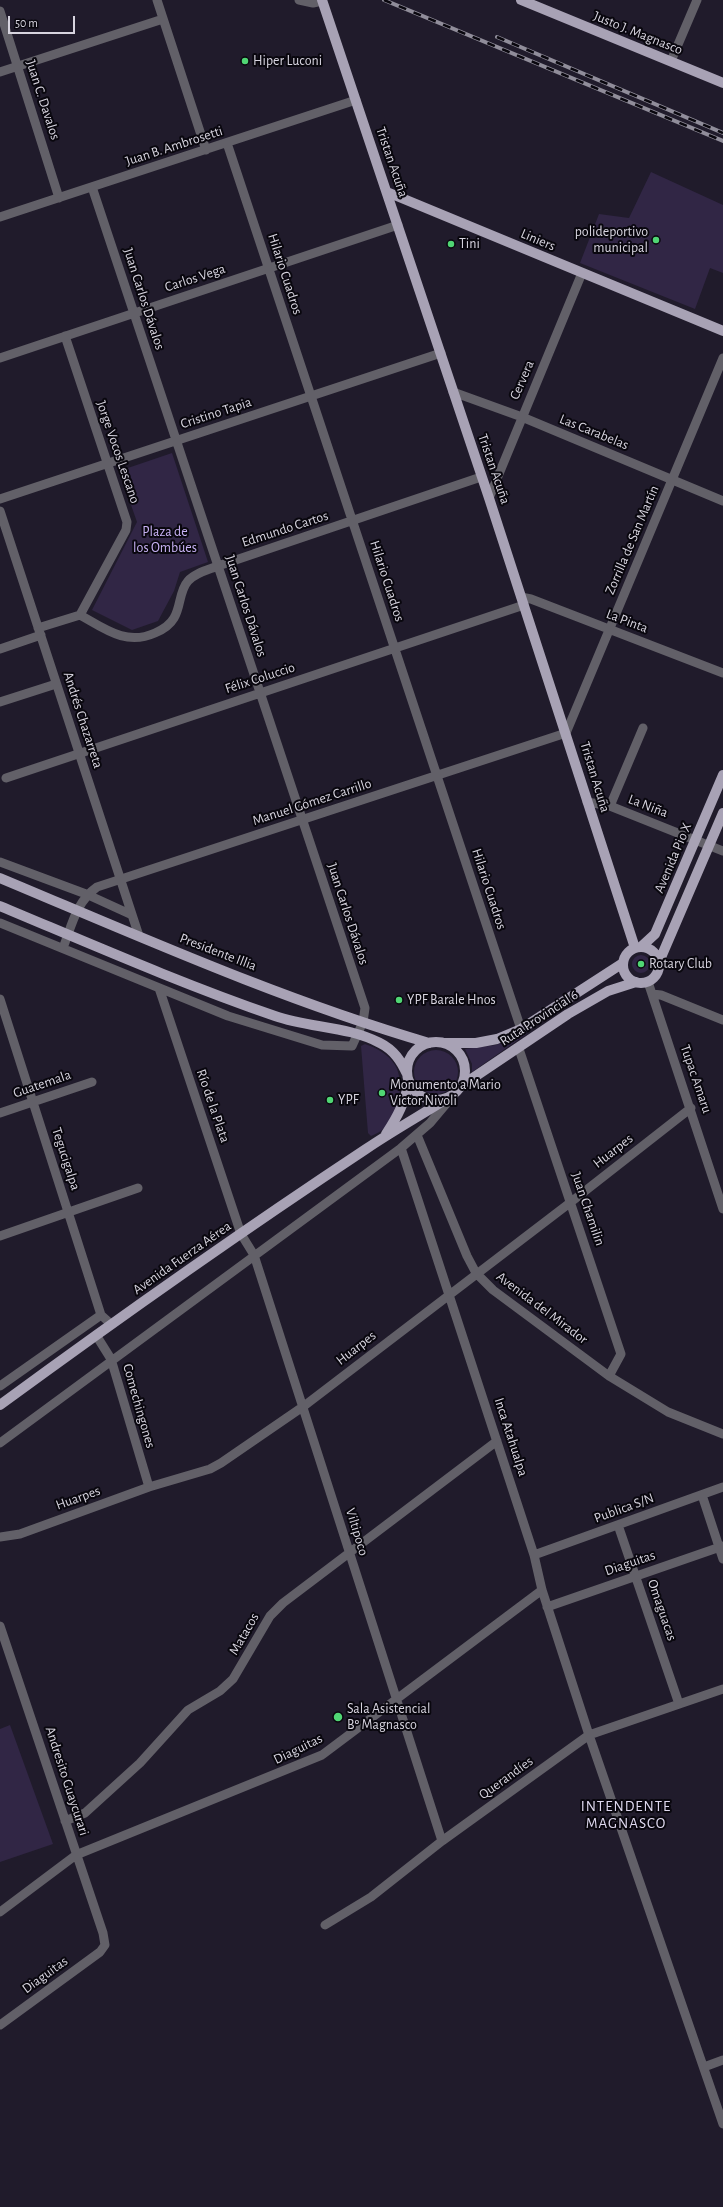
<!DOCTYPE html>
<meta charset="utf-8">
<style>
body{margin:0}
#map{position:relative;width:723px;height:2207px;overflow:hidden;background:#201b2b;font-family:"Alegreya Sans",sans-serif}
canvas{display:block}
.scale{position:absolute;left:8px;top:16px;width:67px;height:18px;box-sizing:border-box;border:2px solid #d7d4df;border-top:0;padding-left:5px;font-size:12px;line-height:14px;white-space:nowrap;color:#d7d4df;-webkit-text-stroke:3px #09070e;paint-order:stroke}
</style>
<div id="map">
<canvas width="723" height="2207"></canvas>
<div class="scale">50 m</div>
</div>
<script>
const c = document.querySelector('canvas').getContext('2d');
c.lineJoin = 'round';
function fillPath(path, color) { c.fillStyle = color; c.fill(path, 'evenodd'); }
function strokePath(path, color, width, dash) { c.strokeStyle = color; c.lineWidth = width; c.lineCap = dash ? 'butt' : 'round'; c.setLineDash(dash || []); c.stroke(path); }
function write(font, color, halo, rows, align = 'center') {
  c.font = font + ' "Alegreya Sans",sans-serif'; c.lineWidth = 4; c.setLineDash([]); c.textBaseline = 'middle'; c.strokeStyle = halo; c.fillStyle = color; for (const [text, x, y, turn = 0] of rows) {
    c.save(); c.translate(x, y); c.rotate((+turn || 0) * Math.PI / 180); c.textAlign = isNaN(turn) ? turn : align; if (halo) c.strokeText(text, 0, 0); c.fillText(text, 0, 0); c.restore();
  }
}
fillPath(new Path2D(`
 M651,172l72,33v68l-13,-5 -15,41 -115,-46 19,-49 30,4z
 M172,453l36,109 -28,10 -6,19 -16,30 -26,9 -40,-20 45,-88 -18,-51z
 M632 964a9 9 0 1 1 18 0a9 9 0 1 1-18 0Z
 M528,1033l-56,39v-8l-7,-15 31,-4z
 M365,1044c12,4 24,11 30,21 10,17 4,47 -9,61 -4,5 -10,8 -15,10l-3,-3 -7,-87z
 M414 1072a22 22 0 1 1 44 0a22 22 0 1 1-44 0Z
 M10,1725l43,119 -53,18v-133z`), '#312645');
strokePath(new Path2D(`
 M157,0l49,150
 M299,0l14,3 9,-2
 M0,11l59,187
 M671,61l26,-61
 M0,72l163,-53
 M227,143l294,886
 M0,217l356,-117
 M65,336l62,186 -1,8 -46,85
 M0,358l398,-133
 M453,392l69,25 201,84
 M489,498l93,-225
 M0,499l441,-146
 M0,511l139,425
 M521,597l10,2 192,74
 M38,628l42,-13c25,14 46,31 75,18 7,-3 15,-8 19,-15 7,-11 5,-27 14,-37 7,-8 20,-11 30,-15l263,-89
 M0,649l41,-14
 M0,702l56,-18
 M6,778l518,-173
 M587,802l23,4 113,45
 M610,806l33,-78
 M0,862l86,32 46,21
 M0,923l228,93 94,29 30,1 11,-24 2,-14 -273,-821
 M63,948c9,-23 13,-46 34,-61l469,-154 157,-375
 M648,982l75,227
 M159,988l82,246 13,21 188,586
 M652,994l9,1 62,25
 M0,999l101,316 10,9
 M519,1049l102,305 -12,22
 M0,1113l92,-31
 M417,1135l50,121 9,17 17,17 116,86 59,36 55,22
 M401,1148l133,407 8,35 47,145 134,389
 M0,1236l138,-48
 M96,1335l15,24 38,128
 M0,1386l101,-71
 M0,1443l401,-295 29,-25 21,-25
 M702,1495l21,64
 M618,1525l61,179
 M0,1537l20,-3 129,-47 61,-18 11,-6 83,-57 267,-204 120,-94
 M534,1555l189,-68
 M547,1607l176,-61
 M0,1626l103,307 2,12 -5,7 -100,73
 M65,1821l20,-8 55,-50 48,-53 32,-19 13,-12 37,-63 13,-13 214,-162
 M0,1912l76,-57 246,-100 220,-165
 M325,1925l46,-28 71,-56 147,-106 134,-46
 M704,2067l19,-7`), '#626068', 9);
strokePath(new Path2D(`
 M322,0l167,498 146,450
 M521,0l202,83
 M387,192l336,139
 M0,878c141,59 282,122 429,165
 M0,906c91,38 182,78 275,110 34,12 73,10 105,27 14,7 21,18 27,31
 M642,946l13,-12 68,-159
 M623 965a18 18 0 1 1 36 0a18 18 0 1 1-36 0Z
 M659,962l64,-149
 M407 1071a29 29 0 1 1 58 0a29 29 0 1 1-58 0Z
 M444,1043h32l21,-4 24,-10 102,-66
 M461,1086l107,-72 40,-23 28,-9
 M386,1134c12,-18 19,-32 23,-53
 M0,1405c120,-88 242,-174 366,-256 28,-19 57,-35 85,-53`), '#a8a2b5', 10);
const rail = new Path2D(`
 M384,0l339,141
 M497,37l226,96`);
strokePath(rail, '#908d9a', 4);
strokePath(rail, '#09070e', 2.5, [8]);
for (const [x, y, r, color] of [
 [245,61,4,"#50d674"],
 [656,240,4,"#50d674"],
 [451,244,4,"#50d674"],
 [641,964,4,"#50d674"],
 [399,1000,4,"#50d674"],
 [382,1093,4,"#50d674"],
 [330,1100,4,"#50d674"],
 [338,1717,5,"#50d674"]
]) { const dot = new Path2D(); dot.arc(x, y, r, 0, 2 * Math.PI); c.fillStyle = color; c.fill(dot); strokePath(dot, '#09070e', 1.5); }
write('14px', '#d7d4df', '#09070e', [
 ["Justo J. Magnasco",638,33,22],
 ["Juan C. Davalos",43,100,72],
 ["Juan B. Ambrosetti",174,146,-18],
 ["Tristan Acuña",392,162,71],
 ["Liniers",538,240,23],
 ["Hilario Cuadros",285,274,72],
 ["Carlos Vega",195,278,-18],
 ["Juan Carlos Dávalos",144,299,72],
 ["Cervera",522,380,-67],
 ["Cristino Tapia",216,413,-18],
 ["Las Carabelas",594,432,22],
 ["Jorge Vocos Lescano",118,452,71],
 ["Tristan Acuña",494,469,71],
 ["Edmundo Cartos",285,529,-18],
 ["Zorrilla de San Martín",632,540,-67],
 ["Hilario Cuadros",387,581,72],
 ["Juan Carlos Dávalos",246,606,72],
 ["La Pinta",627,621,21],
 ["Félix Coluccio",260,678,-18],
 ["Andrés Chazarreta",83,720,72],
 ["Tristan Acuña",595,777,73],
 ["Manuel Gómez Carrillo",312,802,-18],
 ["La Niña",648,806,21],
 ["Avenida Pio X",673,858,-67],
 ["Hilario Cuadros",489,889,72],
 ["Juan Carlos Dávalos",348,914,72],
 ["Presidente Illia",218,952,21],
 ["Ruta Provincial 6",539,1018,-33],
 ["Tupac Amaru",696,1079,71],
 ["Guatemala",42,1084,-19],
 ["Río de la Plata",213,1106,71],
 ["Huarpes",613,1151,-38],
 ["Tegucigalpa",66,1159,72],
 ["Juan Chamilin",588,1209,71],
 ["Avenida Fuerza Aérea",182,1258,-35],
 ["Avenida del Mirador",542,1308,37],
 ["Huarpes",356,1348,-38],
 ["Comechingones",139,1406,74],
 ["Inca Atahualpa",511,1437,72],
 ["Huarpes",78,1498,-20],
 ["Publica S/N",624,1508,-20],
 ["Viltipoco",357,1532,73],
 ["Diaguitas",630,1563,-19],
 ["Omaguacas",662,1610,71],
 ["Matacos",244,1634,-60],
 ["Diaguitas",298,1749,-26],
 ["Querandíes",506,1778,-36],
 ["Andresito Guaycurari",67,1781,72],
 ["Diaguitas",45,1975,-36]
]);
write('14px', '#d7d4df', '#09070e', [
 ["Hiper Luconi",253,61],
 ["polideportivo",648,232,"right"],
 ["municipal",648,248,"right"],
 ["Tini",459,244],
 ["Rotary Club",649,964],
 ["YPF Barale Hnos",407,1000],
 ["Monumento a Mario",390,1085],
 ["Victor Nivoli",390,1101],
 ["YPF",338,1100],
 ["Sala Asistencial",347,1709],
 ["Bº Magnasco",347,1725]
], 'left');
write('14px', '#c8b2f4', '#09070e', [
 ["Plaza de",165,532],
 ["los Ombúes",165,548]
]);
c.letterSpacing = '1px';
write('15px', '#e0daf0', '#09070e', [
 ["INTENDENTE",626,1806],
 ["MAGNASCO",626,1823]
]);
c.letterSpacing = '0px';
</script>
